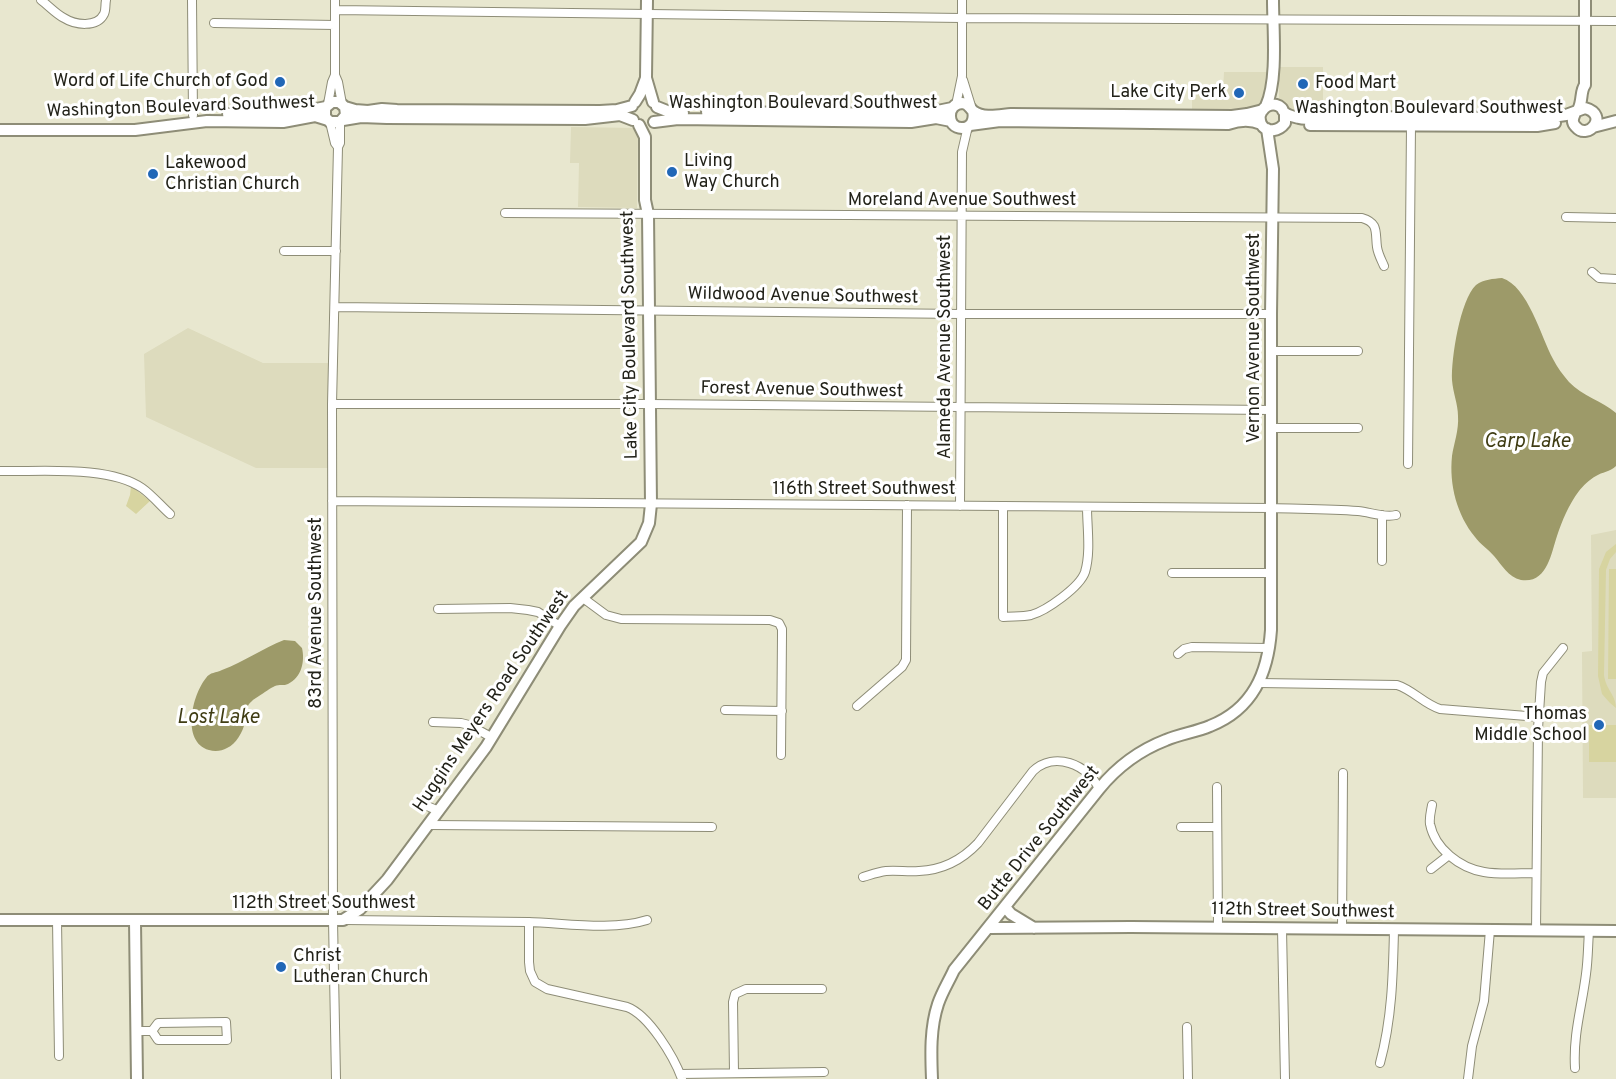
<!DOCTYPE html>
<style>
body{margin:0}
canvas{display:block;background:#e8e7cf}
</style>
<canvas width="1616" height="1079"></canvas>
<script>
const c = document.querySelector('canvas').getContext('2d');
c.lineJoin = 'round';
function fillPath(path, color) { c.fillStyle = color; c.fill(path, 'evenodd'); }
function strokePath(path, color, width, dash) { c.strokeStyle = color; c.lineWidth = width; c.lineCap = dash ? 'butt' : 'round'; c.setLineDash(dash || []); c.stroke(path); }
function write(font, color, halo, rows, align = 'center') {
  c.font = font + ' Overpass,sans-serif'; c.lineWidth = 6; c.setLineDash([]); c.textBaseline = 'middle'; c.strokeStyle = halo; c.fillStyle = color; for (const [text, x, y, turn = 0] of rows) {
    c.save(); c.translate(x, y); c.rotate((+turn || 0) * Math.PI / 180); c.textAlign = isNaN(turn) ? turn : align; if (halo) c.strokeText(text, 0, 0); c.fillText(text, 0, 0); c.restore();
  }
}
fillPath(new Path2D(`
 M1279,67h44v45h-44z
 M1224,72h42l-1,35 -8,5 -65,1v-23h31z
 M571,127l67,1 -1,80 -59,-1 1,-44h-9z
 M188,328l75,35h67v105h-74l-110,-51 -2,-63z
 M1616,530v268h-33l-1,-146 10,-1 -1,-116z`), '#dddbbd');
fillPath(new Path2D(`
 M131,486l19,15 -14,13 -10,-8 4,-11z
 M1616,544v8l-6,7 -4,11 -2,105c2,15 12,20 12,33l-6,-5 -8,-9 -4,-18 1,-107 7,-17z
 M1609,569h7v110h-8z
 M1589,725h27v37h-27z`), '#d7d4a0');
fillPath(new Path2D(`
 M1502,278c26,8 39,59 51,81 4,8 10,16 16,23 13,14 33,19 47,31v53c-6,6 -14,6 -20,10 -6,3 -13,10 -17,15 -10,13 -17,30 -22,45 -6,18 -10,48 -36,44 -13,-3 -19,-15 -27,-24 -6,-7 -14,-12 -19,-19 -18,-22 -26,-52 -23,-81 2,-13 7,-26 6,-40 0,-12 -5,-23 -6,-36 -1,-21 8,-80 24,-95 8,-6 17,-6 26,-7z
 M284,640l11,1 7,7c3,13 0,29 -14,36 -4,2 -9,0 -13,2 -5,2 -11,7 -16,10 -5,3 -11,7 -12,13 -2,4 -1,9 -2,13 -2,10 -9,22 -18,26 -5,3 -12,4 -18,2 -28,-8 -17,-55 -3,-72 4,-6 10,-5 16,-8 22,-8 41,-22 62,-30z`), '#9d9a69');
const street = new Path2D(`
 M41,0c8,6 15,14 23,18 11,7 33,10 40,-4 2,-4 1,-9 2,-14
 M192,0l1,115
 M336,10l626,8 654,3
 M214,23l121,2
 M335,75l3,7 4,22
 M963,80l8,26
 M328,104l4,-22 3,-7v-75
 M956,105l6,-29v-76
 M330,122l5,21 3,4
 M505,213l857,5c17,5 13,14 15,29 1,7 4,12 7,19
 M1566,217l50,1
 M284,251h52
 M1592,272l7,6 17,1
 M335,307l626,7h310
 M1271,351h87
 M332,404h318l621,6
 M1271,428h87
 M1408,464l3,-339
 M0,471c40,1 109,-6 142,17 10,7 19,18 28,26
 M332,501l939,7c29,1 58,1 87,3 12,1 26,7 38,4
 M960,506l2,-354 6,-26
 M1003,506v111c9,-1 19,0 28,-2 15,-4 49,-28 54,-43 6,-20 2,-45 2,-65
 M1382,515v46
 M1172,573h99
 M583,598l23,17 15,4 149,1 9,3 3,6v6l-1,120
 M438,609l72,-1 18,2 10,2 22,14
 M1178,654l6,-5 8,-2 77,1
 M1259,683l138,2c16,5 27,19 43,24l99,8
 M857,706l45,-39 4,-7 1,-155
 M725,710l57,1
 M433,722l28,1 8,2 22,12
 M1217,787l1,141
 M420,803l19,8
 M1432,805c-1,6 -3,13 -2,19 5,25 30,44 54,48 17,3 35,1 52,1
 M429,825l283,2
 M1181,827h35
 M1431,869l18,-14
 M863,877c7,-2 15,-5 23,-6 11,-1 22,1 33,0 24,-1 43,-11 59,-28l55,-72c21,-20 55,-7 66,18
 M57,920l2,136
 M345,920c61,1 122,1 183,2 37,1 84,9 119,-2
 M529,922v40l1,9 5,11 12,7 80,18c22,8 47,50 55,72
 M1282,929l3,150
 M1342,929l1,-156
 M1536,931l2,-202 3,-47 2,-9 20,-25
 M1187,1027l1,52
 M137,1031h15l6,9h69l-1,-18 -68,1 -6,8
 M1380,1063c12,-44 13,-88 14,-133
 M1575,1068c-2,-35 7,-61 11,-94 2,-14 2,-29 3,-43
 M734,1073l-1,-71 2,-8 11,-5h76
 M680,1074l144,-2
 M336,1079l-3,-159 -1,-516 6,-257 2,-4v-21
 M1468,1079l4,-33 12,-45 6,-71`);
const secondary = new Path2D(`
 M647,0l-1,78 7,24
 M635,102l5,-8 6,-16
 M1266,106c12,-26 7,-76 7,-106
 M345,107l1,8 -6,7h-10l-5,-5v-7l1,-3 6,-5h7l6,5 10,3 13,1 14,-2 15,1 203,1 17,-1 15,-4
 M657,107l15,6h11
 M1578,110c5,-9 2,-19 7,-25v-85
 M973,111c2,8 -1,17 -11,17 -16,0 -16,-24 0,-25 6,0 7,4 11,8 11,8 26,4 38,3l221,2 15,-2 16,-4
 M707,112l216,2 29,-6
 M1285,113v10c-6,8 -18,11 -24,1 -1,-3 -2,-6 -1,-9 2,-8 11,-13 19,-9 6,4 1,2 6,7 4,3 10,4 14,5 7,2 16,0 23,-1l223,1 21,-3 19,-7c25,7 3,33 -9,19 -5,-5 -3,-9 -1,-14
 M228,114h62l36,-7
 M343,120l18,-3 26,1 198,1 35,-4 13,5
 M654,122l24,-3 233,3 25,-4 15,3
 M970,125l30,-4 228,3c12,-4 22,-5 33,0
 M1310,125l227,1 18,-3
 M1593,127l23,-6
 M0,130h135l72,-9 76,1 32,-6 13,4
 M1005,907l6,7 23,14
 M0,920h343l17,-11 27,-29 99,-133 74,-121 14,-20 67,-64 8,-19 2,-19 -3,-290 -3,-14v-63l-6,-12
 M135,921l2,158
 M989,928l142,-1 485,4
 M932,1079c-1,-25 -2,-51 6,-75 4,-12 11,-23 16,-34l145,-181c18,-22 41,-39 67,-49 14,-6 30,-8 44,-14 43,-17 58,-53 61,-96v-316l2,-145 -6,-40`);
strokePath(street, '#8e8d77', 10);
strokePath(secondary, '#8e8d77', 14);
strokePath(street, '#fff', 8);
strokePath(secondary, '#fff', 10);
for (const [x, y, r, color] of [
 [280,82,6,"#2167b7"],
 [1303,84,6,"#2167b7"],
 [1239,93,6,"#2167b7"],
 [672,172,6,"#2167b7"],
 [153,174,6,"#2167b7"],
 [1599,725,6,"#2167b7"],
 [281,967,6,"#2167b7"]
]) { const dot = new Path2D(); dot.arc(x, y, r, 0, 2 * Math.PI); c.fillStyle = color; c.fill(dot); strokePath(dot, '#fff', 2); }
write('18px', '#222219', '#fff', [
 ["Word of Life Church of God",268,82,"right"],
 ["Food Mart",1315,84],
 ["Lake City Perk",1227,93,"right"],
 ["Living",684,162],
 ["Way Church",684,183],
 ["Lakewood",165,164],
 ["Christian Church",165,185],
 ["Thomas",1587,715,"right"],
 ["Middle School",1587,736,"right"],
 ["Christ",293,957],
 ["Lutheran Church",293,978]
], 'left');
write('18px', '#222219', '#fff', [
 ["Washington Boulevard Southwest",803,104],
 ["Washington Boulevard Southwest",181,108,-2],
 ["Washington Boulevard Southwest",1429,109],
 ["Moreland Avenue Southwest",962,201],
 ["Wildwood Avenue Southwest",803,297,1],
 ["Lake City Boulevard Southwest",631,335,-91],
 ["Vernon Avenue Southwest",1255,338,-90],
 ["Alameda Avenue Southwest",946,347,-90],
 ["Forest Avenue Southwest",802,391,1],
 ["116th Street Southwest",864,490],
 ["83rd Avenue Southwest",317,613,-90],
 ["Huggins Meyers Road Southwest",492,702,-56],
 ["Butte Drive Southwest",1040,839,-51],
 ["112th Street Southwest",324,904],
 ["112th Street Southwest",1303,912,1]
]);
write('italic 20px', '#403d14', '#fff', [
 ["Carp Lake",1527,443],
 ["Lost Lake",218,719]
]);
</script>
